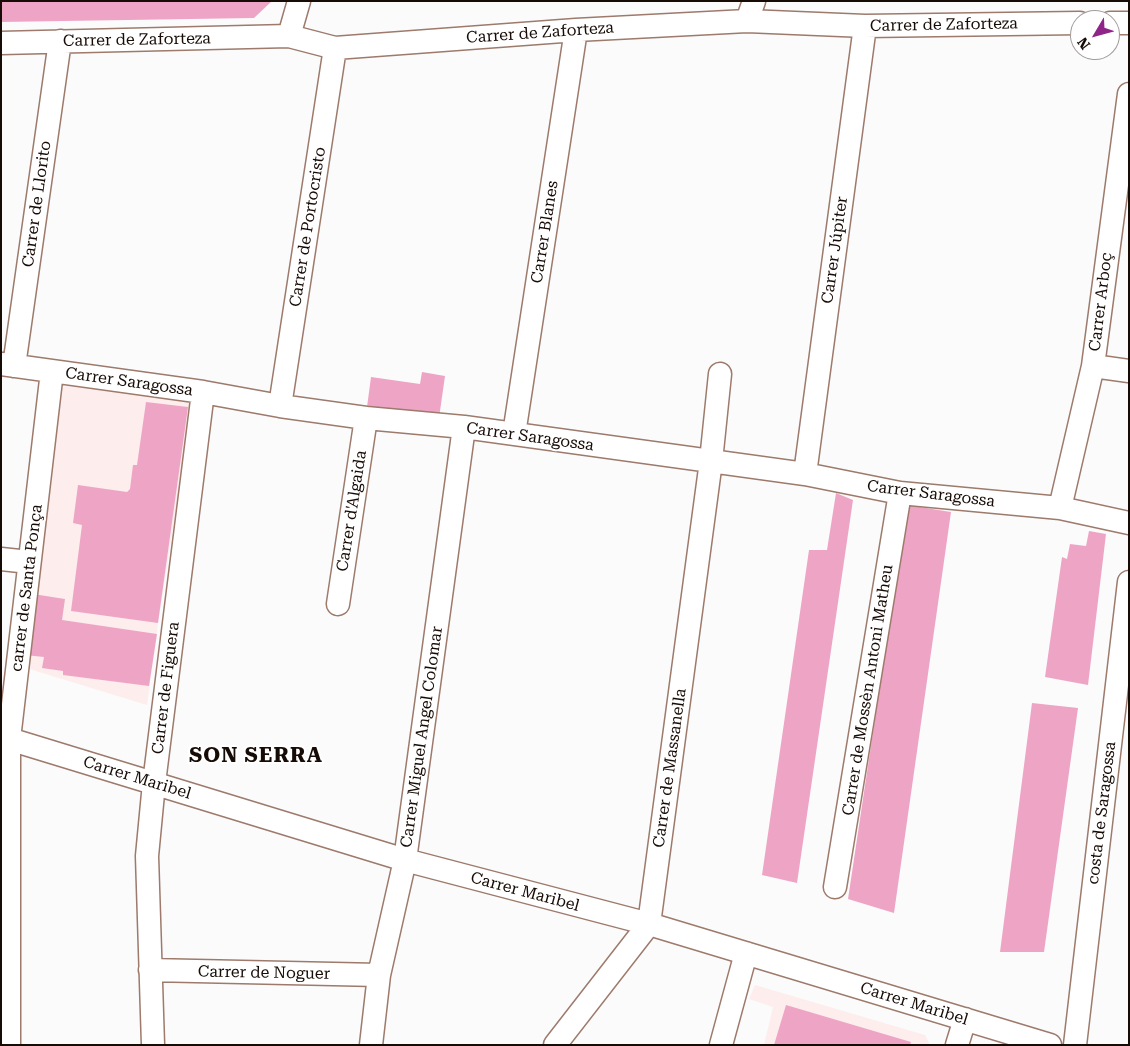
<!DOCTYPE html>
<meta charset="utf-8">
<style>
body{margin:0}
#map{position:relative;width:1130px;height:1046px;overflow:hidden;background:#fbfbfb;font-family:"Roboto Serif",serif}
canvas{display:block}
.frame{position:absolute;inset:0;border:2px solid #170b06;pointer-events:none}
.north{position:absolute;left:1070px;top:10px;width:50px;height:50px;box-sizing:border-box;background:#fff;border:1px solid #a29d9b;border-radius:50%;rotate:233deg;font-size:14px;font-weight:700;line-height:20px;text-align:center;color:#170b06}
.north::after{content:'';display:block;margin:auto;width:18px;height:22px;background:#8f2589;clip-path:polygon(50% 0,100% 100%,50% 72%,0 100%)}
</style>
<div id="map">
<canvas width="1130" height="1046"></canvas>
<div class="frame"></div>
<div class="north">N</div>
</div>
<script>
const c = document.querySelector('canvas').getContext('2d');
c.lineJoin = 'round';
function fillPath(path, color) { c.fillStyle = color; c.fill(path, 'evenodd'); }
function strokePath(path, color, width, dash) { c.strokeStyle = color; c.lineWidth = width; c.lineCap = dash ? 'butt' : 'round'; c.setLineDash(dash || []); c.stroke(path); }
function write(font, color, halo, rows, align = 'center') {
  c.font = font + ' "Roboto Serif",serif'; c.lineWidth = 4; c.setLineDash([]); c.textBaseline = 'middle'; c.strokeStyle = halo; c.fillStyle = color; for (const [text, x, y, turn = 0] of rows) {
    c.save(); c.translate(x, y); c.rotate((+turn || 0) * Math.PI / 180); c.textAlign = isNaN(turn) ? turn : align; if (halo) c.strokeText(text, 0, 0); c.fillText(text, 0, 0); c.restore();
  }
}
fillPath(new Path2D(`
 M70,383l116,16 6,9 -34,215 -11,82 -124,-38 38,-278z
 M755,985l170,50 5,10h-166l9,-38 -24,-8z`), '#fdeded');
fillPath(new Path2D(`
 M1,1h271l-18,17 -253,4z
 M422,372l23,4 -6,42 -72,-11 4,-30 49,7z
 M146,402l42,5 -30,216 -87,-12 11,-86 -9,-2 5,-38 49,7 3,-3 3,-24h4z
 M836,493l17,7 -56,383 -35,-8 47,-325h18z
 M907,505l44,7 -57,401 -46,-14z
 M1089,531l17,3 -18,151 -43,-8 17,-120 5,2 3,-15 16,2z
 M33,594l32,5 -3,21 95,14 -8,52 -86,-11v-4l-21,-3 2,-11 -19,-2z
 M1032,703l46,5 -34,244h-44z
 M786,1005l125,37 -1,3h-136z`), '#eea5c5');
const minor = new Path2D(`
 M747,21l7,-20
 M1110,23h19
 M289,36l10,-35
 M1,43l288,-7 46,12 241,-18 171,-9 118,5 215,-3
 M1,364l202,28 77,14 86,12 98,9 341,47 95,19 160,15 69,15
 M14,366l46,-325
 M1093,366l36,5
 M280,406l55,-358
 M514,434l62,-404
 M805,474l60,-448
 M1060,508l33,-142 36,-272
 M1,559l28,3
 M338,604l28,-186
 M1,740l8,-1 396,121 244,64 401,121
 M835,887l65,-394
 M150,970l229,5
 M9,1045v-306l43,-368
 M153,1045l-6,-189 7,-73 49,-391
 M371,1045l8,-70 26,-115 59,-433
 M555,1045l94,-121 62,-463 9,-87
 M721,1045l25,-92
 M957,1045l8,-26
 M1075,1045l54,-463`);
strokePath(minor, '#9d7a6b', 25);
strokePath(minor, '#fff', 22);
write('16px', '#170b06', '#fff', [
 ["Carrer de Zaforteza",944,25,-1],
 ["Carrer de Zaforteza",540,33,-4],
 ["Carrer de Zaforteza",137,40,-1],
 ["Carrer de Llorito",37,204,-82],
 ["Carrer de Portocristo",308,227,-81],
 ["Carrer Blanes",545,232,-81],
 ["Carrer Júpiter",835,250,-82],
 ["Carrer Arboç",1101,302,-83],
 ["Carrer Saragossa",129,382,8],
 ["Carrer Saragossa",530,437,8],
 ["Carrer Saragossa",931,494,7],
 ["Carrer d'Algaida",352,511,-81],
 ["carrer de Santa Ponça",27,588,-83],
 ["Carrer de Figuera",166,688,-83],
 ["Carrer de Mossèn Antoni Matheu",868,690,-81],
 ["Carrer Miguel Angel Colomar",422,737,-82],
 ["Carrer de Massanella",670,768,-82],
 ["Carrer Maribel",137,778,17],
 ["costa de Saragossa",1102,813,-83],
 ["Carrer Maribel",525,892,15],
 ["Carrer de Noguer",264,973,1],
 ["Carrer Maribel",914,1004,17]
]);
c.letterSpacing = '1px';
write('bold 21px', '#170b06', '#fff', [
 ["SON SERRA",256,756]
]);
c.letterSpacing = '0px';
</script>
